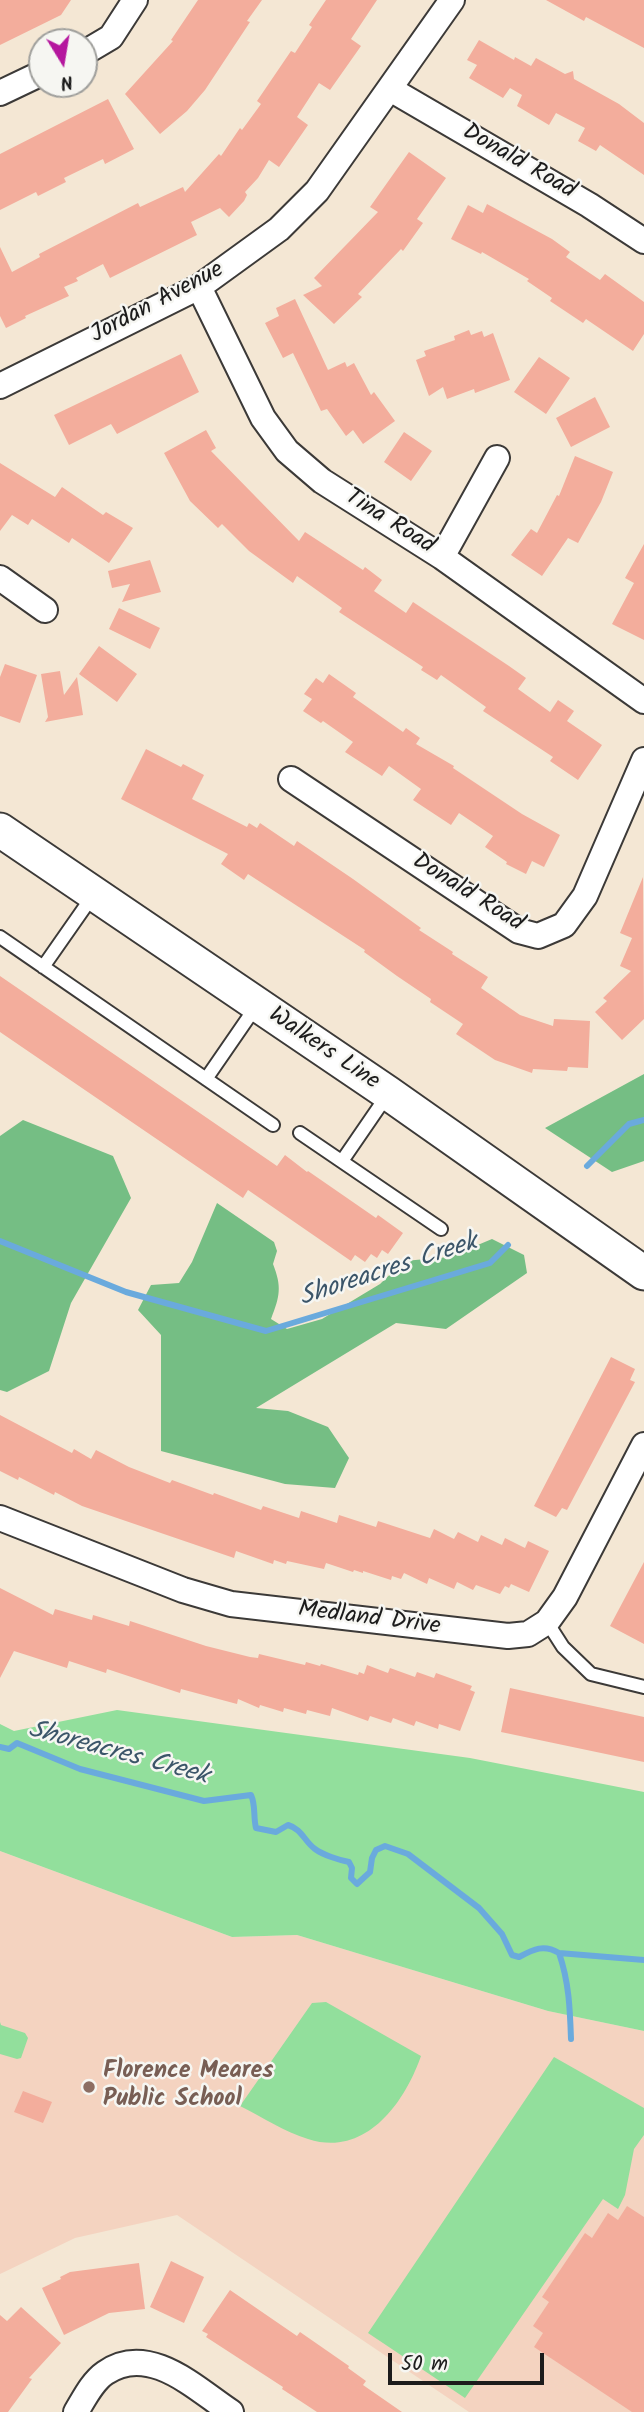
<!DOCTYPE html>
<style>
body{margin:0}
#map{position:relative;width:644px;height:2412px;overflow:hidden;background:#f4e7d4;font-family:Kalam,sans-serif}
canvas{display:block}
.north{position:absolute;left:28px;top:28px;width:70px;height:70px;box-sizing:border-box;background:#f6f6f2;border:2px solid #9f9f9c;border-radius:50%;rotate:169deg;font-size:19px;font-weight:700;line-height:28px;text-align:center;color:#1c1c1c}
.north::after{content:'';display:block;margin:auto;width:24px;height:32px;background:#b5179e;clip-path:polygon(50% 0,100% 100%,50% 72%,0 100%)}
.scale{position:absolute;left:388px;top:2353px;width:156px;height:32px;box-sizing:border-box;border:4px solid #1c1c1c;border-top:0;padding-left:9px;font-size:21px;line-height:24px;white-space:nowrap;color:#1c1c1c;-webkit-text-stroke:5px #f6f6f2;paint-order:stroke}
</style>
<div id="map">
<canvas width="644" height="2412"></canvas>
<div class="north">N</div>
<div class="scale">50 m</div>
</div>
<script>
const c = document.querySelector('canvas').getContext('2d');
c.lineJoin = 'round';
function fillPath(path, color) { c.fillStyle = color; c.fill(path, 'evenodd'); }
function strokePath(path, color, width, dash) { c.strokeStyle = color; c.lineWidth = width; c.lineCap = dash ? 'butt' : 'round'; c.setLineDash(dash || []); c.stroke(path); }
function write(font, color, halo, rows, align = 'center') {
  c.font = font + ' Kalam,sans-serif'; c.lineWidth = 5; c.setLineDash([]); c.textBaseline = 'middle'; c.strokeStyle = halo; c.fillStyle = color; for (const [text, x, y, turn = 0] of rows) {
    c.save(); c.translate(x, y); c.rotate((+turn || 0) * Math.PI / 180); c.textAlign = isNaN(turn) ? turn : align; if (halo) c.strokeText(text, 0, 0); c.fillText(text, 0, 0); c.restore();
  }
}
fillPath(new Path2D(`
 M0,1851l232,86 65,-2 251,76 96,20v381h-175l-292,-197 -102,23 -75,36z`), '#f4d3c0');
fillPath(new Path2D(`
 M117,1710l353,48 174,34v239l-96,-20 -251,-76 -65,2 -232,-86v-127l14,7z
 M326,2002l95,54c-16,46 -55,102 -113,83 -23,-7 -46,-22 -68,-33l72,-103z
 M0,2022l1,3 24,8 3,5 -7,20 -4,1 -17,-5z
 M554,2057l90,51v27l-10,14 -9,46 -7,14 -15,-10 -138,199 -97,-65z`), '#92df9c');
fillPath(new Path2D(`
 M644,1074v87l-32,11 -67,-44z
 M23,1120l90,36 18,42 -60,105 -22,68 -42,21 -7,-2v-254z
 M217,1203l57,39 3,9 -4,13c9,23 7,32 -2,55l16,10 35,-10 58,-35 24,-23 45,-4 43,-18 32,16 3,18 -81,56 -50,-6 -140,85 32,3 40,16 21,31 -14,30 -50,-4 -124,-33v-116l-23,-25 13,-25 28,-2 13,-21z`), '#75be84');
strokePath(new Path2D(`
 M587,1166l42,-42 15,-4
 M0,1241l126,51 140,39 224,-68 18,-18
 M0,1747l9,2 8,-6 63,26 124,32 47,-6c5,11 2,21 5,33l20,4 12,-7c14,4 16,16 27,24 8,6 24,11 34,13l3,6 -1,10 6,6 13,-12 2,-14 4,-8 9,-4 23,8 71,54 23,26 10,21 7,2c15,-8 25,-13 40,-4l85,7
 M559,1953c10,29 11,56 12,86`), '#6aaadd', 6);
fillPath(new Path2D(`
 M0,0h71l-10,15 -61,30z
 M198,0h64l-15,21 3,1 -45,68 -18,21 -27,23 -35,-40 48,-53 -2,-1z
 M326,0h51l-26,39 10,7 -31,44 -11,-7 -22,34 11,8 -29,42 -10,-7 -11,18 -13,14 2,3 -3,6 -15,16 -9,-9 -29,14 6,13 -87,43 -7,-14 -27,14 2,3 -14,6 5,9 -44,20 1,2 -20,10 -6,-12v-69l12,25 28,-15 -1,-3 99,-51 2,4 43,-20 2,5 34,-38 2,2 19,-28 2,2 19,-26 -4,-3 34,-50 4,2 17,-26 -3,-2z
 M546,0h98v48l-58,-31 -2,4z
 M479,40l35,20 1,-3 16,9 5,-8 29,16 8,-3 1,8 45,25 25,19v52l-44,-30 -4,6 -18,-10 7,-13 -29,-15 -7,12 -32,-19 5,-11 -12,-7 -7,10 -34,-20 8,-13 -10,-5z
 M108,99l26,50 -29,15 -2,-5 -39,19 2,4 -28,14 -2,-4 -36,18v-56z
 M409,152l37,26 -29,41 6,4 -20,28 -2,-2 -43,45 4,3 -28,27 -31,-29 19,-9 -8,-8 64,-66 -8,-5z
 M487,204l65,35 18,13 -4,5 34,23 5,-6 39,28v32l-11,17 -47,-32 -3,4 -33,-22 2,-3 -25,-17 2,-2 -47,-27 -1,2 -30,-15 17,-34 15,8z
 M295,299l33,71 17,-8 2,5 7,-4 17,32 3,-3 21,29 -32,23 -10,-14 -7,6 -19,-27 -6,2 -28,-58 -10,5 -18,-35 14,-7 -3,-8z
 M469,330l2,5 11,-4 2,6 9,-4 17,47 -35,13 -1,-4 -27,10 -4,-12 -14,9 -13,-36 10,-4 -2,-5 31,-11 -1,-4z
 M181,354l18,38 -82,42 -6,-10 -42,21 -15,-30z
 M539,357l31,21 -24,36 -32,-22z
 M595,397l15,30 -39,20 -15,-29z
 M206,430l10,18 -5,3 88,90 6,-9 58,38 2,-3 17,13 -8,11 32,22 7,-11 96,64 17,12 -8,11 32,23 8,-12 16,11 -7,10 35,24 -24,35 -28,-19 3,-4 -70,-46 3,-4 -45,-32 -4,5 -16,-10 2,-3 -9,-6 -75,-49 3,-4 -45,-32 -4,7 -44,-32 -27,-27 -4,4 -28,-27 -26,-48z
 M404,432l28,19 -21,30 -27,-19z
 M575,456l38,16 -12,30 -23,41 -10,-5 -26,38 -31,-21 20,-26 6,4 20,-38 2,1z
 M0,463l55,34 7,-10 41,28 3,-3 27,16 -24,35 -37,-25 -3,5 -37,-24 -4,6 -16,-10 -12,16z
 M644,544v96l-32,-16 22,-41 -9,-5z
 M150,560l11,32 -39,10 8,-18 -18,4 -4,-17z
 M119,608l41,20 -10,21 -41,-20z
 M99,646l38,28 -20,28 -38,-28z
 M5,664l32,11 -17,48 -20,-7v-39z
 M60,671l4,24 13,-18 6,38 -38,7 3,-5 -7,-43z
 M329,674l27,19 -3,4 50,35 3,-4 14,10 -4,6 38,22 -1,2 69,46 38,21 -16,32 -12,-6 -6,13 -20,-10 1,-2 -22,-15 8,-11 -34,-23 -8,12 -38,-25 8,-11 -32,-23 -7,10 -37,-24 8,-10 -30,-21 -2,2 -18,-12 9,-12 -8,-5 12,-16 7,5z
 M146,749l35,18 2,-3 21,11 -12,24 55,28 2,-4 8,5 3,-5 34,23 3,-5 56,38 68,49 -2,2 34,22 -1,2 36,23 -7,11 39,27 33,11 1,-7 36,2 -2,47 -20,-1 -1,4 -34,-2 -1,4 -37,-13 -39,-26 7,-10 -33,-22 1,-3 -34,-23 -33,-24 1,-2 -117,-76 -4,6 -23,-16 7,-10 -107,-55z
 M643,877l1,142 -22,21 -27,-28 12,-11 -4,-3 28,-27 -11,-5 12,-28 -12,-5z
 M0,976l277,190 8,-11 22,17 1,-1 68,47 2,-3 25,18 -15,21 -6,-4 -5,8 -6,-4 -6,8 -10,-7 -4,6 -103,-71 -5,8 -243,-166z
 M611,1357l24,12 -5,11 5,2 -68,128 -5,-2 -6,9 -22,-11z
 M0,1415l72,38 2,-4 17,10 5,-9 33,17 41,16 2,-3 41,15 1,-2 47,17 2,-4 36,12 2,-7 36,12 2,-8 37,12 2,-6 52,17 4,-9 20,10 4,-7 20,10 3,-7 21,10 3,-7 20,10 3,-7 21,10 -20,41 -18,-8 -2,4 -4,-2 -5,8 -24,-9 -3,5 -16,-8 -3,7 -25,-11 -2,6 -23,-11 -3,6 -9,-3 -1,4 -28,-9v2l-9,-3 -1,2 -27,-9 -2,6 -37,-8 -1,3 -12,-4 -1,4 -37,-13 -2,7 -152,-52 -27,-14 -1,3 -35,-18 -1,3 -18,-9z
 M644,1562v82l-34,-18z
 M0,1588l53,27 2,-6 37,11 1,-5 36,11 1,-5 76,25 44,11 8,1 1,-4 46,11 1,-3 14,4 1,-2 37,11 1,-3 5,2 3,-9 21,8 2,-5 25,9 2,-5 17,6 2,-5 36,13 -2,4 5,2 -15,39 -21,-7 -1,5 -22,-8 -2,5 -21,-8 -2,5 -21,-7 -2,5 -36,-13 -2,8 -23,-6 -1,4 -22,-6 -1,4 -23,-7 -1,3 -21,-9 -1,5 -56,-15 -1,4 -73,-24 -1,4 -37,-12 -2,7 -53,-17 -14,27z
 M510,1688l134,29v45l-143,-30z
 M23,2091l29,11 -9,21 -29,-11z
 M627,2206l17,11v195h-12l-98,-65 9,-14 -10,-7 16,-24 -7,-5 43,-64 7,5 16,-25 10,7z
 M171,2261l33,16 -20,46 -34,-16z
 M139,2263l6,46 -36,4 -45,22 -22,-47 19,-9 -1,-2 10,-5z
 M230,2290l67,46 3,-4 49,34 -1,2 18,13 -3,4 39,27h-85l-35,-23 1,-2 -77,-50 2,-3 -6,-3z
 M21,2307l40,36 -32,35 3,1 -24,33h-8v-97l7,6z`), '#f3ad9c');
const service = new Path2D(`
 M0,937l273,188
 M43,967l51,-73
 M206,1079l51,-74
 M300,1133l141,96
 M342,1161l46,-67
 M547,1622l16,25 28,27 53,13`);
const minor = new Path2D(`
 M84,53l27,-16 24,-37
 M390,89l199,116 55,36
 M0,93l42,-20
 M199,287l64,131 24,33 35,30 120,76 202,144
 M0,386l199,-99 80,-58 38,-38 135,-191
 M442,557l55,-99
 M0,578l45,32
 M291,779l228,152 19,5 26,-11 21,-29 59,-136
 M0,1518l183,72 48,14 277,32 20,-2 19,-12 18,-25 79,-152
 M76,2412c8,-13 16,-30 29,-39 44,-31 91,16 126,39`);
const secondary = new Path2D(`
 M0,830l388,263 256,180`);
strokePath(service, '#3c3a38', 16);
strokePath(minor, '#3c3a38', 28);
strokePath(secondary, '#3c3a38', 37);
strokePath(service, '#fff', 12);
strokePath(minor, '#fff', 24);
strokePath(secondary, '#fff', 33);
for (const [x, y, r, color] of [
 [89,2087,7,"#8d6e63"]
]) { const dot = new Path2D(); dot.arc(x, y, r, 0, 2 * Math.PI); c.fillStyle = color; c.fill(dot); strokePath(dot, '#f6f6f2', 2.5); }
write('24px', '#1c1c1c', '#f6f6f2', [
 ["Donald Road",518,163,30],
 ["Jordan Avenue",158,304,-28],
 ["Tina Road",389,523,32],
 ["Donald Road",467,894,32],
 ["Walkers Line",323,1050,34],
 ["Medland Drive",369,1620,7]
]);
write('bold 24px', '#785e54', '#f6f6f2', [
 ["Florence Meares",103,2073],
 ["Public School",103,2101]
], 'left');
write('italic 26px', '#3b5569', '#f6f6f2', [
 ["Shoreacres Creek",389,1272,-18],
 ["Shoreacres Creek",118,1755,15]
]);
</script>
